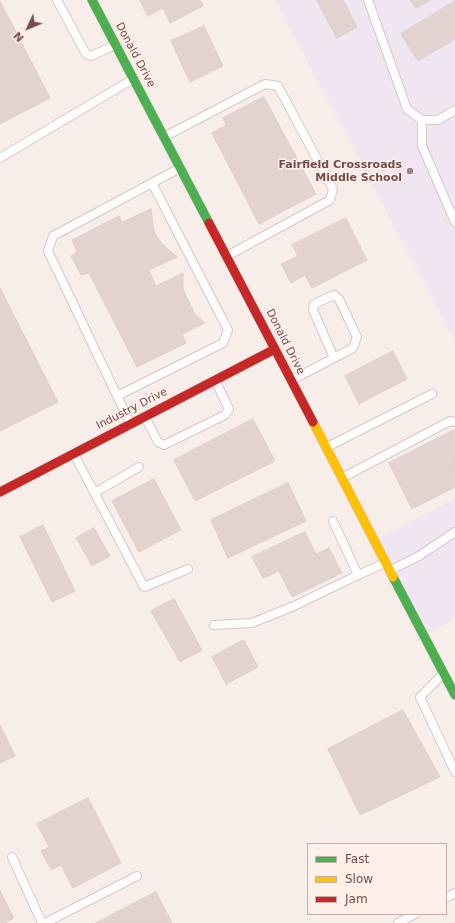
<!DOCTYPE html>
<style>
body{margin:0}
#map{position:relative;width:455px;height:923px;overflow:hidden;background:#f7ede9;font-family:"DejaVu Sans",sans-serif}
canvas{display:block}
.legend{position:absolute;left:307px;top:843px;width:140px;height:72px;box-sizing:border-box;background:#fff0e9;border:1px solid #c8aea9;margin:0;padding:5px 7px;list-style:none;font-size:12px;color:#754c48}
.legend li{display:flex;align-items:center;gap:8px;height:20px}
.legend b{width:20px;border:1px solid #c8aea9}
.north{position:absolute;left:8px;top:8px;width:40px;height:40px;-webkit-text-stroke:3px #fff0e9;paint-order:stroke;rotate:226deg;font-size:11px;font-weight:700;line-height:16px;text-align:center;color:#754c48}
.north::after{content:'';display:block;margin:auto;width:14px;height:18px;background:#754c48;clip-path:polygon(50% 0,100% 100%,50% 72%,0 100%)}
</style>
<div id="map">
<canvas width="455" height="923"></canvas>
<ul class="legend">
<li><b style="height:5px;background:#4caf50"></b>Fast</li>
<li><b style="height:5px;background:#ffc107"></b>Slow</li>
<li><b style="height:5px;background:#c62828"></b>Jam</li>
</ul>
<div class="north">N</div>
</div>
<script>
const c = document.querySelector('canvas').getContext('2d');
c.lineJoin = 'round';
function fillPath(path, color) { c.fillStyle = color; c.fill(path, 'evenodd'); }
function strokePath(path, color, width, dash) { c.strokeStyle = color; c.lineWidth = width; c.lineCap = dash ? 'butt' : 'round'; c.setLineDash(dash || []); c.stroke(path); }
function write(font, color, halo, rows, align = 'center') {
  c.font = font + ' "DejaVu Sans",sans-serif'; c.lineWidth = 3; c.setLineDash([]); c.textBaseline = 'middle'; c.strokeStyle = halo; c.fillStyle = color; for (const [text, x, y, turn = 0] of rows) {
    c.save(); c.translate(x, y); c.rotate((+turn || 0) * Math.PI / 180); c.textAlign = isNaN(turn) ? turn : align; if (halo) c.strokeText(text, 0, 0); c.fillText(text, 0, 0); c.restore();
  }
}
fillPath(new Path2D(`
 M275,0h180v342z
 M455,498v121l-31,16 -49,-94z`), '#efe6f2');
const building = new Path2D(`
 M140,0h60l3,6 -33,17 -7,-15 -15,8z
 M317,0h26l14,27 -20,11z
 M411,0h20l-15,8z
 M0,1l50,97 -50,26z
 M455,1v38l-37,22 -17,-27z
 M204,26l19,40 -33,16 -19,-41z
 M264,97l52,97 -57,30 -47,-91 14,-8 -3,-7z
 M151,209l3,23 8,12 15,13 -28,13 7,16 27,-13v16l11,24 11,10 -23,11 4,9 -49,24 -48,-94 -8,2 -10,-19 6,-4 -5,-12 47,-24 3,6z
 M346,218l21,42 -55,28 -7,-13 -14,8 -10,-19 17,-8 -6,-11z
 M0,288l58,114 -58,29z
 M393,351l14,28 -48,25 -14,-28z
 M253,419l22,42 -80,40 -21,-41z
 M454,430l1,57 -43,22 -23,-46z
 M154,479l27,51 -42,22 -27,-51z
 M288,483l18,38 -78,37 -17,-38z
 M43,525l32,66 -23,11 -32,-65z
 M94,528l16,28 -18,10 -16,-28z
 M305,532l11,22 13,-6 13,25 -50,24 -13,-26 -16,7 -11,-21z
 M174,599l28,51 -22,12 -29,-51z
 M244,640l14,27 -32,17 -14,-27z
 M403,710l37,67 -80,38 -32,-66z
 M0,725l15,31 -15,7z
 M88,798l33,65 -48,25 -12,-23 -10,5 -10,-19 8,-4 -12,-23z
 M0,891l14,27 -9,5h-5z
 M156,892l16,31h-76z`);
fillPath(building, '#e3d3d0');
strokePath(building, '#e0cecb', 1);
const lane = new Path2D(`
 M57,0l29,54 5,2 24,-11
 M368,0l39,109 15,11h16l17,-10
 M422,120v26l33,76
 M164,137l101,-53 13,2 55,103 -3,11 -103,56
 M0,158l133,-79
 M292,380l61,-32 4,-11 -18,-38 -5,-4 -20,9 -1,6 21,48
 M117,396l106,-53 5,-13 -76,-147
 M145,417l13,25 6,3 61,-30 4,-6 -14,-29
 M130,423l-82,-172 5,-15 127,-68
 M327,447l105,-53
 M74,454l70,133 44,-18
 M342,478l108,-57 5,1
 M96,492l43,-25
 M333,521l25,54 27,-12
 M391,570l28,-14 36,-24
 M214,625l38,-2 42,-17 64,-31
 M443,674l-23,23 35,75
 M12,857l30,66
 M446,898l9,-5
 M45,923l92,-47
 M398,923l17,-9`);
const fast = new Path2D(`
 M92,0l117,223
 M393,577l62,118`);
const slow = new Path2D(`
 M313,422l80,155`);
const jam = new Path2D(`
 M209,223l104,199
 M0,492l275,-143`);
strokePath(lane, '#d5c9c6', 10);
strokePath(fast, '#d6c8c6', 10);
strokePath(slow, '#d6c8c6', 10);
strokePath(jam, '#d6c8c6', 10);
strokePath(lane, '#fefcfc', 8);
strokePath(fast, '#4caf50', 9);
strokePath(slow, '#ffc107', 9);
strokePath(jam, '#c62828', 9);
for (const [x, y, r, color] of [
 [410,171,4,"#a28480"]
]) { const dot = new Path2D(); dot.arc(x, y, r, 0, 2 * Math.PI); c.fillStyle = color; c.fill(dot); strokePath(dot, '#fff0e9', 1.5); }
write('11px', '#754c48', '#fff0e9', [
 ["Donald Drive",135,55,62],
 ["Donald Drive",285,342,63],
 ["Industry Drive",132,409,-27]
]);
write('bold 11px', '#754c48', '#fff0e9', [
 ["Fairfield Crossroads",402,165],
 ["Middle School",402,178]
], 'right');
</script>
